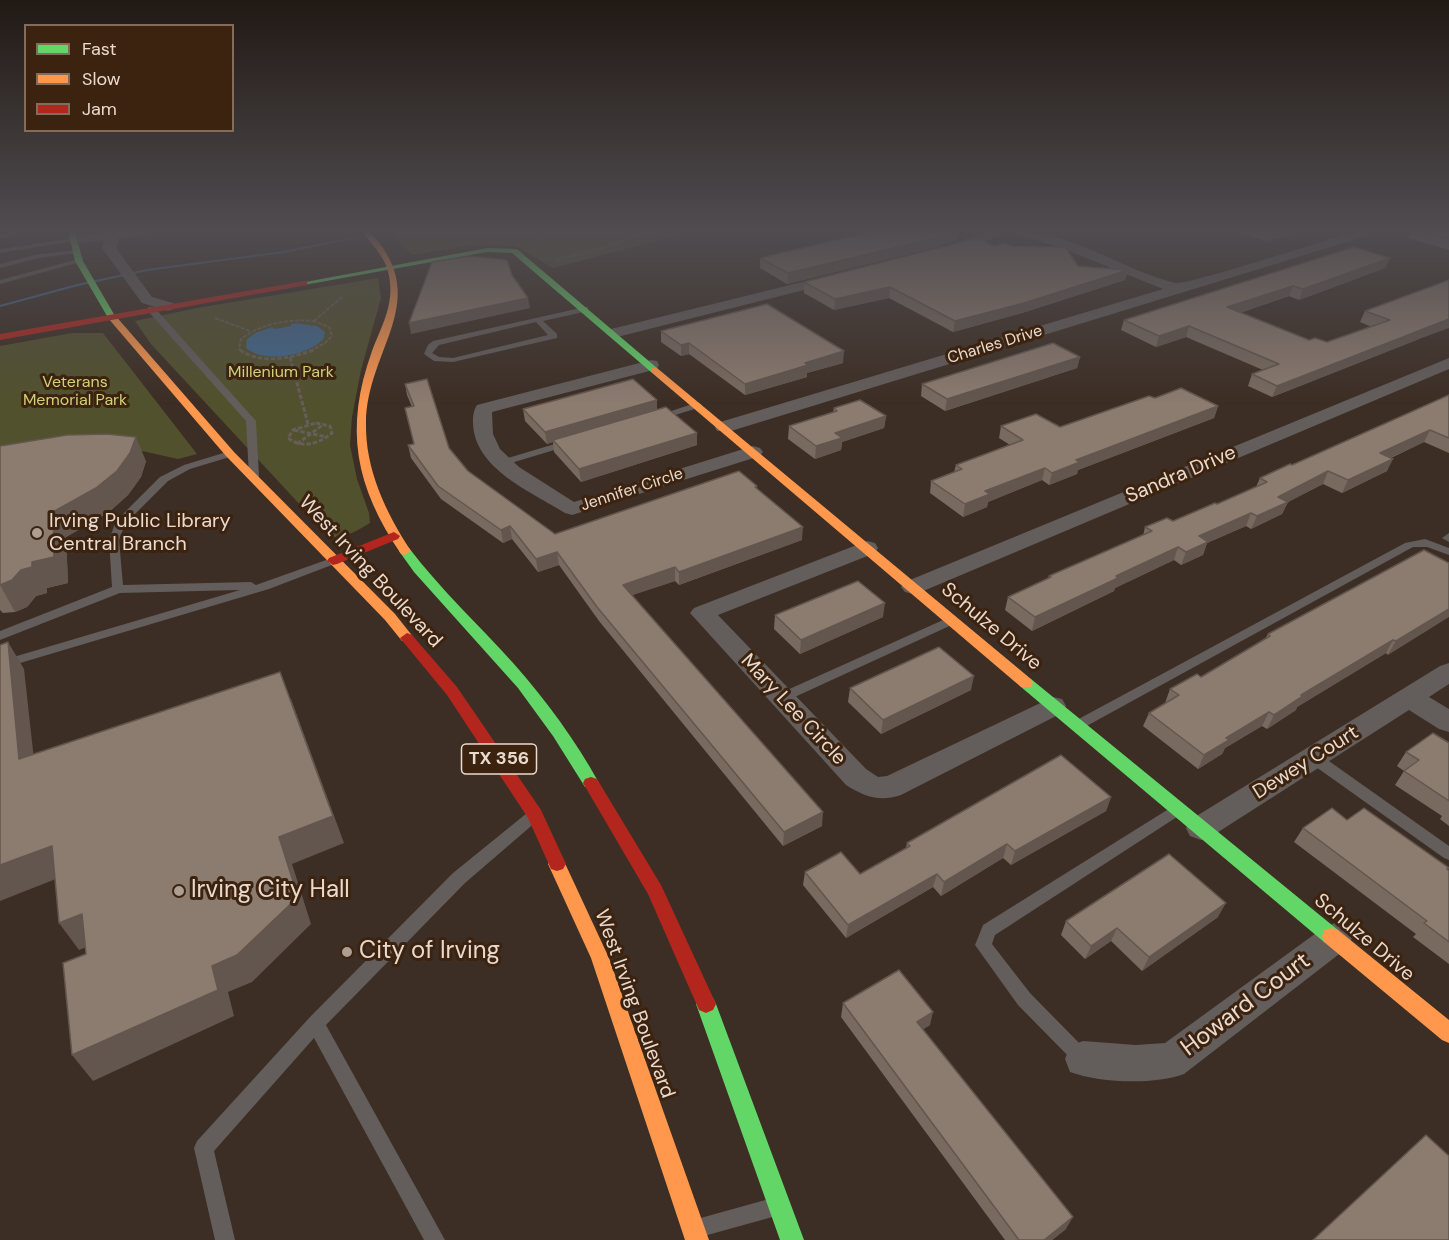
<!DOCTYPE html>
<style>
body{margin:0}
#map{position:relative;width:1449px;height:1240px;overflow:hidden;background:#3c2e24;font-family:"DM Sans",sans-serif}
canvas{display:block}
.legend{position:absolute;left:24px;top:24px;width:210px;height:108px;box-sizing:border-box;background:#3c2310;border:2px solid #826c5c;margin:0;padding:8px 10px;list-style:none;font-size:18px;color:#eadace}
.legend li{display:flex;align-items:center;gap:12px;height:30px}
.legend b{width:30px;border:2px solid #826c5c}
</style>
<div id="map">
<canvas width="1449" height="1240"></canvas>
<ul class="legend">
<li><b style="height:8px;background:#63d668"></b>Fast</li>
<li><b style="height:8px;background:#ff974d"></b>Slow</li>
<li><b style="height:8px;background:#b3261e"></b>Jam</li>
</ul>
</div>
<script>
const c = document.querySelector('canvas').getContext('2d');
c.lineJoin = 'round';
function fillPath(path, color) { c.fillStyle = color; c.fill(path, 'evenodd'); }
function strokePath(path, color, width, dash) { c.strokeStyle = color; c.lineWidth = width; c.lineCap = dash ? 'butt' : 'round'; c.setLineDash(dash || []); c.stroke(path); }
function write(font, color, halo, rows, align = 'center') {
  c.font = font + ' "DM Sans",sans-serif'; c.lineWidth = 6; c.setLineDash([]); c.textBaseline = 'middle'; c.strokeStyle = halo; c.fillStyle = color; for (const [text, x, y, turn = 0] of rows) {
    c.save(); c.translate(x, y); c.rotate((+turn || 0) * Math.PI / 180); c.textAlign = isNaN(turn) ? turn : align; if (halo) c.strokeText(text, 0, 0); c.fillText(text, 0, 0); c.restore();
  }
}
fillPath(new Path2D(`
 M388,231h305l-140,37 -37,-22 -45,-1 -58,10z
 M378,278l3,20 -20,72 -9,47 -2,28 7,34 12,34 1,10c-12,7 -27,17 -41,13l-178,-192 -16,-23 62,-13z
 M72,333h31l94,121 -19,5 -36,-8 -142,15v-120z`), '#52512d');
fillPath(new Path2D(`
 M296,323l21,3 8,6 -1,6c-15,18 -60,26 -78,10l1,-9 8,-6 17,-6 2,2 17,-3v-2z`), '#41698f');
fillPath(new Path2D(`
 M384,231h6l-106,22 -137,18 -69,15 -78,21v-2l77,-21 70,-15 137,-18z`), '#41698f');
strokePath(new Path2D(`
 M538,242l6,-5 -4,-6
 M556,260l44,-11 50,-18
 M215,318l35,13
 M314,321l29,-25
 M242,351l-3,-2 2,-10c22,-16 46,-20 73,-18
 M310,351l15,-8 7,-7 -3,-9 -15,-6`), '#665e5a', 2, [4, 1.5]);
strokePath(new Path2D(`
 M240,350c22,15 51,8 74,0
 M290,357l18,67
 M316,423l14,3 2,7c-13,11 -30,16 -44,5l5,-8z
 M294,430l33,7
 M297,444l27,-20`), '#665e5a', 3, [4.5, 2]);
fillPath(new Path2D(`
 M23,231h14l-37,7v-4z
 M73,238l2,1v2l-75,12v-4z
 M76,250l3,2 -1,1 -39,5 -39,10v-4l39,-10z
 M79,259l2,1v2l-81,22v-4z
 M148,307h6l102,114 3,55 -1,2h-8l-1,-2 -3,-55 -98,-110z
 M585,307h3v4l-45,10 14,13v4l-104,24 -19,-1 -10,-7 4,-9 5,-4zM536,322l12,13 -95,23 -14,-1 -7,-4 7,-8z
 M698,402l4,3 -1,2 -42,13 -5,-3z
 M568,440l5,3 -2,2 -70,21 -5,-3 2,-2z
 M230,451l3,1v4l-43,13 -22,12 -43,43 -6,16 4,45 128,-3 5,3 73,-26h8l2,2 -2,2 -68,26 -269,80v-8l240,-71 -120,3 -120,47v-9l112,-44 -3,-47 7,-19 44,-44 24,-12z
 M1449,533v9l-7,-4z
 M1425,539l24,9v7l-22,-8h-14l-330,181h-10l-2,-3 2,-3 332,-179z
 M952,616l4,1 2,3 -2,3 -170,78h-10l-2,-3 2,-3z
 M1314,753l5,1 130,92v14l-5,-2 -135,-96 -2,-4 2,-4z
 M1175,805l5,2 2,4 -2,4 -185,120 -3,9 38,49 56,57 3,6 -3,6 -6,3 -6,-3 -56,-57 -43,-60 8,-20z
 M532,811l5,2 2,4 -2,4 -72,62 -139,142 119,215h-21l-110,-202 -100,113 21,89h-20l-21,-92 3,-7 113,-124 143,-144 74,-60z
 M769,1199l7,3 3,7 -3,7 -72,20 -7,-3 -3,-7 3,-7z`), '#635d5b');
fillPath(new Path2D(`
 M111,231h42l-6,4 -28,3 -3,10 36,49 21,6 3,3 -3,3 -5,2 -26,-8 -40,-55 2,-8 -31,4 -7,-4 7,-4z
 M989,231h17l-1,3 -50,18 -5,1 -7,-4 2,-3z
 M1014,231c58,0 106,38 161,52 10,3 158,-45 181,-52h18l-1,3 -642,197h-14l-2,-4 2,-4 446,-134 -101,-41 -47,-14z
 M835,274l5,1 2,3 -2,3 -227,57 -8,-5 2,-3z
 M1449,358v11l-528,223 -8,2 -8,-2 -4,-5 4,-5z
 M651,360l6,1 2,4 -2,4 -165,43 1,22 7,15 19,18 55,35 179,-56 7,2 3,4 -3,4 -188,59 -7,-2c-33,-21 -91,-44 -92,-90 0,-6 0,-12 4,-18z
 M867,541l8,2 3,5 -3,5 -157,62 148,154 12,8 9,-1 166,-79 9,2 4,7 -4,7 -161,82c-22,7 -36,2 -55,-10l-156,-172 4,-5z
 M1449,663v21l-20,13 20,12v23l-10,-3 -30,-19 -197,126 -11,4 -11,-4 -4,-8 4,-8 250,-154z
 M1335,923l12,5 5,10 -5,10 -163,126c-29,11 -85,9 -114,-2l-5,-13 5,-13 13,-5 53,4 29,-2 158,-115z`), '#635d5b');
fillPath(new Path2D(`
 M68,231h7l8,30 32,55 -1,2 -7,-2 -32,-55z
 M487,248l30,1 140,119v4h-6l-139,-119 -25,-1 -183,33 -4,-2z
 M405,547l4,1c32,42 70,77 105,116 32,36 62,77 85,119l-2,4 -6,2 -6,-2 -32,-51 -35,-48 -104,-116 -15,-21z
 M1026,678l5,1 307,251 2,6 -2,6 -7,2 -7,-2 -303,-255 -2,-4 2,-4z
 M706,995l7,3 3,6 88,236h-24l-84,-236 3,-6z`), '#63d668');
fillPath(new Path2D(`
 M362,231h7c66,69 -2,116 -3,192 -1,46 20,90 45,128l-6,4 -4,-1c-46,-68 -57,-125 -29,-203 11,-29 25,-50 15,-83 -6,-16 -17,-25 -25,-37z
 M108,314h6l120,138 161,162 19,24 -2,3h-10l-17,-21 -159,-164 -118,-138z
 M651,368h6l374,311 2,4 -2,4h-10l-370,-315z
 M557,857l6,2 46,99 100,282h-24l-94,-282 -43,-94 3,-5z
 M1331,928l7,2 111,90v23l-7,-3 -118,-98 -2,-6 2,-6z`), '#ff974d');
fillPath(new Path2D(`
 M304,281h3v4l-307,55v-6z
 M394,532l6,4 -2,3 -61,25 -4,1 -6,-4 2,-3z
 M407,633l5,2 45,52 84,123 25,54 -3,5 -6,2 -6,-2 -23,-51 -81,-123 -47,-57z
 M591,777l6,2 64,106 55,119 -3,6 -7,3 -7,-3 -51,-116 -65,-111 2,-4z`), '#b3261e');
fillPath(new Path2D(`
 M858,231h100l-1,9 -24,8 -146,36 -27,-16v-10l102,-25z
 M1235,231h70l-39,10z
 M1411,231h38v19l-41,-12z
 M994,246h17l67,20 50,4 -3,10 -103,33 -69,19 -64,-34 -55,12 -30,-17v-11z
 M1390,258l-5,10 -86,32 -10,-4 -49,17 69,27 18,2 45,-15 -12,-5 5,-11 84,-31 -30,59 -147,58 -24,-11 4,-12 11,-4 -77,-33 -30,10 -35,-17 3,-10z
 M661,331l182,32 -36,10v4l-62,18 -56,-41 -8,2 -20,-14z
 M1080,357l-3,11 -132,43 -24,-15 1,-12z
 M405,384l44,64 19,23 87,63 202,-48v3l45,51 -123,45 -4,-4 -43,14 190,231 -39,20 -184,-225 -40,-56 -21,7 -26,-33 -9,4 -62,-44 -30,-41 -3,-13 6,-1 -2,-37 -5,-12z
 M1449,395v58l-25,-11 -33,16 -4,13 -45,22 -19,-9 -35,18 -6,12 -31,15 -5,-3 -39,17 -4,12 -22,10 -7,-5 -59,28 -1,3 -82,40 -27,-21 3,-13 40,-18 1,-3 94,-40 2,-9 28,-6 44,-17 39,-17 4,-9 32,-13z
 M1155,398l63,8 -4,12 -136,52 -1,4 -28,11 -7,-5 -54,22 -1,5 -24,10 -33,-24 1,-12 23,-9 2,-7 54,-20 -11,-7 2,-12 59,1z
 M657,400v10l40,35 -116,37 -27,-30 -1,-10 -6,2 -22,-23 -2,-12z
 M834,408l52,8 -2,12 -42,14 -1,8 -26,9 -27,-20 1,-13 44,-14z
 M0,446l146,15 -5,16 -13,18 -20,18 -42,24 2,46 -21,5v5l-11,3 -9,11 -12,5 -12,1 -3,-3z
 M1449,563l-61,92 -2,-2 -89,54 -1,3 -29,19 -5,-3 -37,22 -3,6 -24,15 -55,-43 6,-13 16,-10 5,-14 31,-12 64,-38 3,-5z
 M775,615l108,2 -83,37 -26,-25z
 M850,688l121,2 -90,44 -33,-32z
 M1449,743v83l-9,-7 2,-3 -47,-31 9,-14 -7,-5 9,-14z
 M1111,797l-5,14 -95,54 -8,-7 -62,38 -8,-9 -87,51 -43,-53 2,-13 55,2 46,-26 1,-5z
 M1347,820l102,51v93l-36,-27 3,-3 -122,-92 9,-14z
 M1218,917l-76,54 -31,-30 -26,18 -24,-24 5,-14z
 M843,1003l87,22 -7,4 143,200 -14,11h-47l-164,-223z`), '#786a5f');
fillPath(new Path2D(`
 M958,231l-1,9 -24,8 -146,36 1,-11z
 M1274,231h31l-39,10 4,-9z
 M1390,258l-5,10 -86,32 4,-11z
 M1128,270l-3,10 -103,33 -69,19 2,-11z
 M1293,286l-4,10 -65,22 3,-11z
 M890,287l-1,11 -55,12 1,-11z
 M528,298l2,10 -119,26 -2,-11z
 M1449,319v9l-30,11 -147,58 5,-11z
 M1189,326l-3,11 -30,10 3,-11z
 M689,343v11l-8,2v-11z
 M844,351l-1,12 -36,10v4l-62,18v-11l60,-21z
 M1080,357l-3,11 -132,43 2,-12z
 M657,400v12l-104,28v2l-6,2 -2,-12z
 M1218,406l-4,12 -136,52 -1,4 -28,11 3,-12 24,-13z
 M886,416l-2,12 -42,14 -1,8 -26,9 1,-13 19,-13z
 M1430,430l-6,12 -50,23 6,-12z
 M697,433v12l-116,37 -2,-13z
 M136,437l10,24 -5,16 -13,18 -20,18 -42,24 2,46 -21,5v5l-11,3 -9,11 -12,5 -15,-27 32,-23 21,-50z
 M1393,459l-6,12 -45,22 6,-13z
 M1045,468l-3,12 -54,22 -1,5 -24,10 2,-13 20,-13z
 M1328,471l-5,13 -35,18 -6,12 -31,15 6,-13 21,-19z
 M1251,513l-5,13 -39,17 -4,12 -22,10 5,-13 13,-16z
 M510,526l2,13 -9,4 -2,-13z
 M803,527l-1,13 -123,45v-13z
 M1178,547l-4,13 -59,28 -1,3 -82,40 3,-14 81,-41z
 M557,552l2,13 -21,7 -2,-13z
 M675,567v14l-51,17 -1,-13z
 M885,603l-2,14 -83,37 1,-14z
 M1449,609v8l-61,38 8,-14z
 M1393,640l-7,13 -89,54 -1,3 -29,19 7,-14 27,-20z
 M8,642l16,27 13,118 -18,-28z
 M974,676l-3,14 -90,44 2,-14z
 M291,699l53,144 -52,21 19,60 -59,58 -24,10 6,24 -141,65 -21,-26 140,-89 67,-129z
 M1269,712l-7,14 -37,22 -3,6 -24,15 6,-14 22,-17z
 M1111,797l-5,14 -95,54 4,-14z
 M823,812l-1,14 -39,20 1,-14z
 M1007,844l-4,14 -62,38 3,-14z
 M52,846l19,27 -71,28v-36z
 M937,874l-4,13 -87,51 2,-13z
 M1226,903l-8,14 -76,54 7,-14z
 M82,914l19,27 -22,9 -20,-27z
 M1117,928l-6,13 -26,18 6,-13z
 M933,1012l-3,13 -16,10 3,-13z
 M1073,1217l-7,12 -14,11h-8z`), '#62564e');
const building = new Path2D(`
 M874,231h83l-22,7 -147,35 -28,-15z
 M1421,231h28v8z
 M977,238l17,8 10,-3 7,3 54,1 13,19 50,4 -104,33 -69,18 -65,-34 -55,12 -31,-17z
 M1354,247l36,11 -87,31 -10,-3 -66,21 82,33 6,-2 12,4 63,-22 -25,-9 84,-31v39l-172,67 -25,-12 27,-10 -90,-38 -30,10 -35,-16z
 M470,256l37,4 5,15 16,23 -119,25 23,-61z
 M767,304l77,47 -39,12 3,2 -63,19 -56,-41 -8,2 -20,-14z
 M1053,343l27,14 -133,42 -25,-15z
 M427,379l22,69 19,23 87,63 184,-63 18,15 -2,1 48,40 -124,45 -4,-5 -52,18 200,227 -39,20 -187,-225 -40,-55 -21,7 -26,-33 -9,4 -63,-44 -30,-41 6,-1 -9,-36 9,-2 -9,-22z
 M633,379l24,21 -112,32 -22,-23z
 M1181,388l37,18 -142,54 4,2 -28,11 -7,-5 -60,23 5,3 -25,10 -34,-23 31,-12 -6,-4 67,-25 -22,-14 35,-12 24,13 89,-31 6,2z
 M1449,395v43l-19,-8 -50,23 13,6 -45,21 -20,-9 -50,26 10,5 -31,14 -6,-3 -52,23 9,6 -22,10 -8,-5 -62,29 2,2 -83,39 -27,-20 43,-20 -2,-1 103,-45 -7,-4 22,-9 6,3 42,-18 2,1 50,-22 -7,-4 30,-14 2,1z
 M860,400l26,16 -51,17 7,5 -26,8 -27,-20 48,-15 -3,-3z
 M666,407l31,26 -118,36 -26,-29z
 M107,434l29,3 -6,16 -13,18 -21,17 -43,24 1,45 -22,5v5l-11,3 -9,10 -12,5v-139l67,-11z
 M1424,550l25,13v46l-53,32 -3,-1 -92,55 2,1 -29,19 -5,-3 -43,26 3,2 -25,15 -55,-42 30,-18 -9,-6 27,-15 4,3 69,-41 -2,-2z
 M858,581l27,22 -84,37 -26,-25z
 M8,642l11,117 261,-87 53,144 -54,21 19,60 -61,58 -25,11 6,24 -146,65 -9,-92 23,-9 -4,-40 -23,9 -7,-77 -52,19v-220z
 M939,647l35,29 -91,44 -33,-32z
 M1433,733l16,10v58l-45,-30 15,-11 -13,-8z
 M1061,755l50,42 -96,54 -8,-7 -63,38 -7,-8 -89,51 -43,-53 36,-20 19,22 50,-28 -3,-3z
 M1332,808l15,12 17,-12 85,60 -2,1 2,2v71l-25,-19 3,-2 -124,-93z
 M1169,854l57,49 -77,54 -32,-29 -26,18 -25,-25z
 M899,970l34,42 -16,10 156,195 -29,23h-25l-176,-237z
 M1426,1135l23,21v84h-136z`);
fillPath(building, '#8c7b6f');
strokePath(building, '#62564e', 1.5);
const sky = c.createLinearGradient(0, 0, 0, 404);
sky.addColorStop(0, '#211914');
sky.addColorStop(0.57, '#504c50');
sky.addColorStop(1, '#504c5000');
c.fillStyle = sky;
c.fillRect(0, 0, 1449, 404);
for (const [x, y, r, color] of [
 [37,533,6,"#ad9e92"],
 [179,891,6,"#ad9e92"],
 [347,952,6,"#ad9e92"]
]) { const dot = new Path2D(); dot.arc(x, y, r, 0, 2 * Math.PI); c.fillStyle = color; c.fill(dot); strokePath(dot, '#3c2310', 2); }
write('16px', '#eadace', '#3c2310', [
 ["Charles Drive",995,345,-17],
 ["Jennifer Circle",632,490,-18]
]);
write('16px', '#cfd276', '#3c2310', [
 ["Millenium Park",281,373],
 ["Veterans",75,383],
 ["Memorial Park",75,401]
]);
for (const [x, y, w] of [
 [499,759,75]
]) { const box = new Path2D(); box.roundRect(x - w / 2, y - 15, w, 30, 4.5); c.fillStyle = '#3c2310'; c.fill(box); strokePath(box, '#eadace', 1.5); }
write('bold 18px', '#eadace', null, [
 ["TX 356",499,759]
]);
write('20px', '#eadace', '#3c2310', [
 ["Sandra Drive",1181,475,-23],
 ["West Irving Boulevard",370,572,47],
 ["Schulze Drive",991,627,40],
 ["Mary Lee Circle",793,710,47],
 ["Dewey Court",1306,763,-32],
 ["Schulze Drive",1364,938,40],
 ["West Irving Boulevard",634,1004,70]
]);
write('20px', '#eadace', '#3c2310', [
 ["Irving Public Library",49,522],
 ["Central Branch",49,545]
], 'left');
write('24px', '#eadace', '#3c2310', [
 ["Irving City Hall",191,891],
 ["City of Irving",359,952]
], 'left');
write('24px', '#eadace', '#3c2310', [
 ["Howard Court",1246,1005,-37]
]);
</script>
